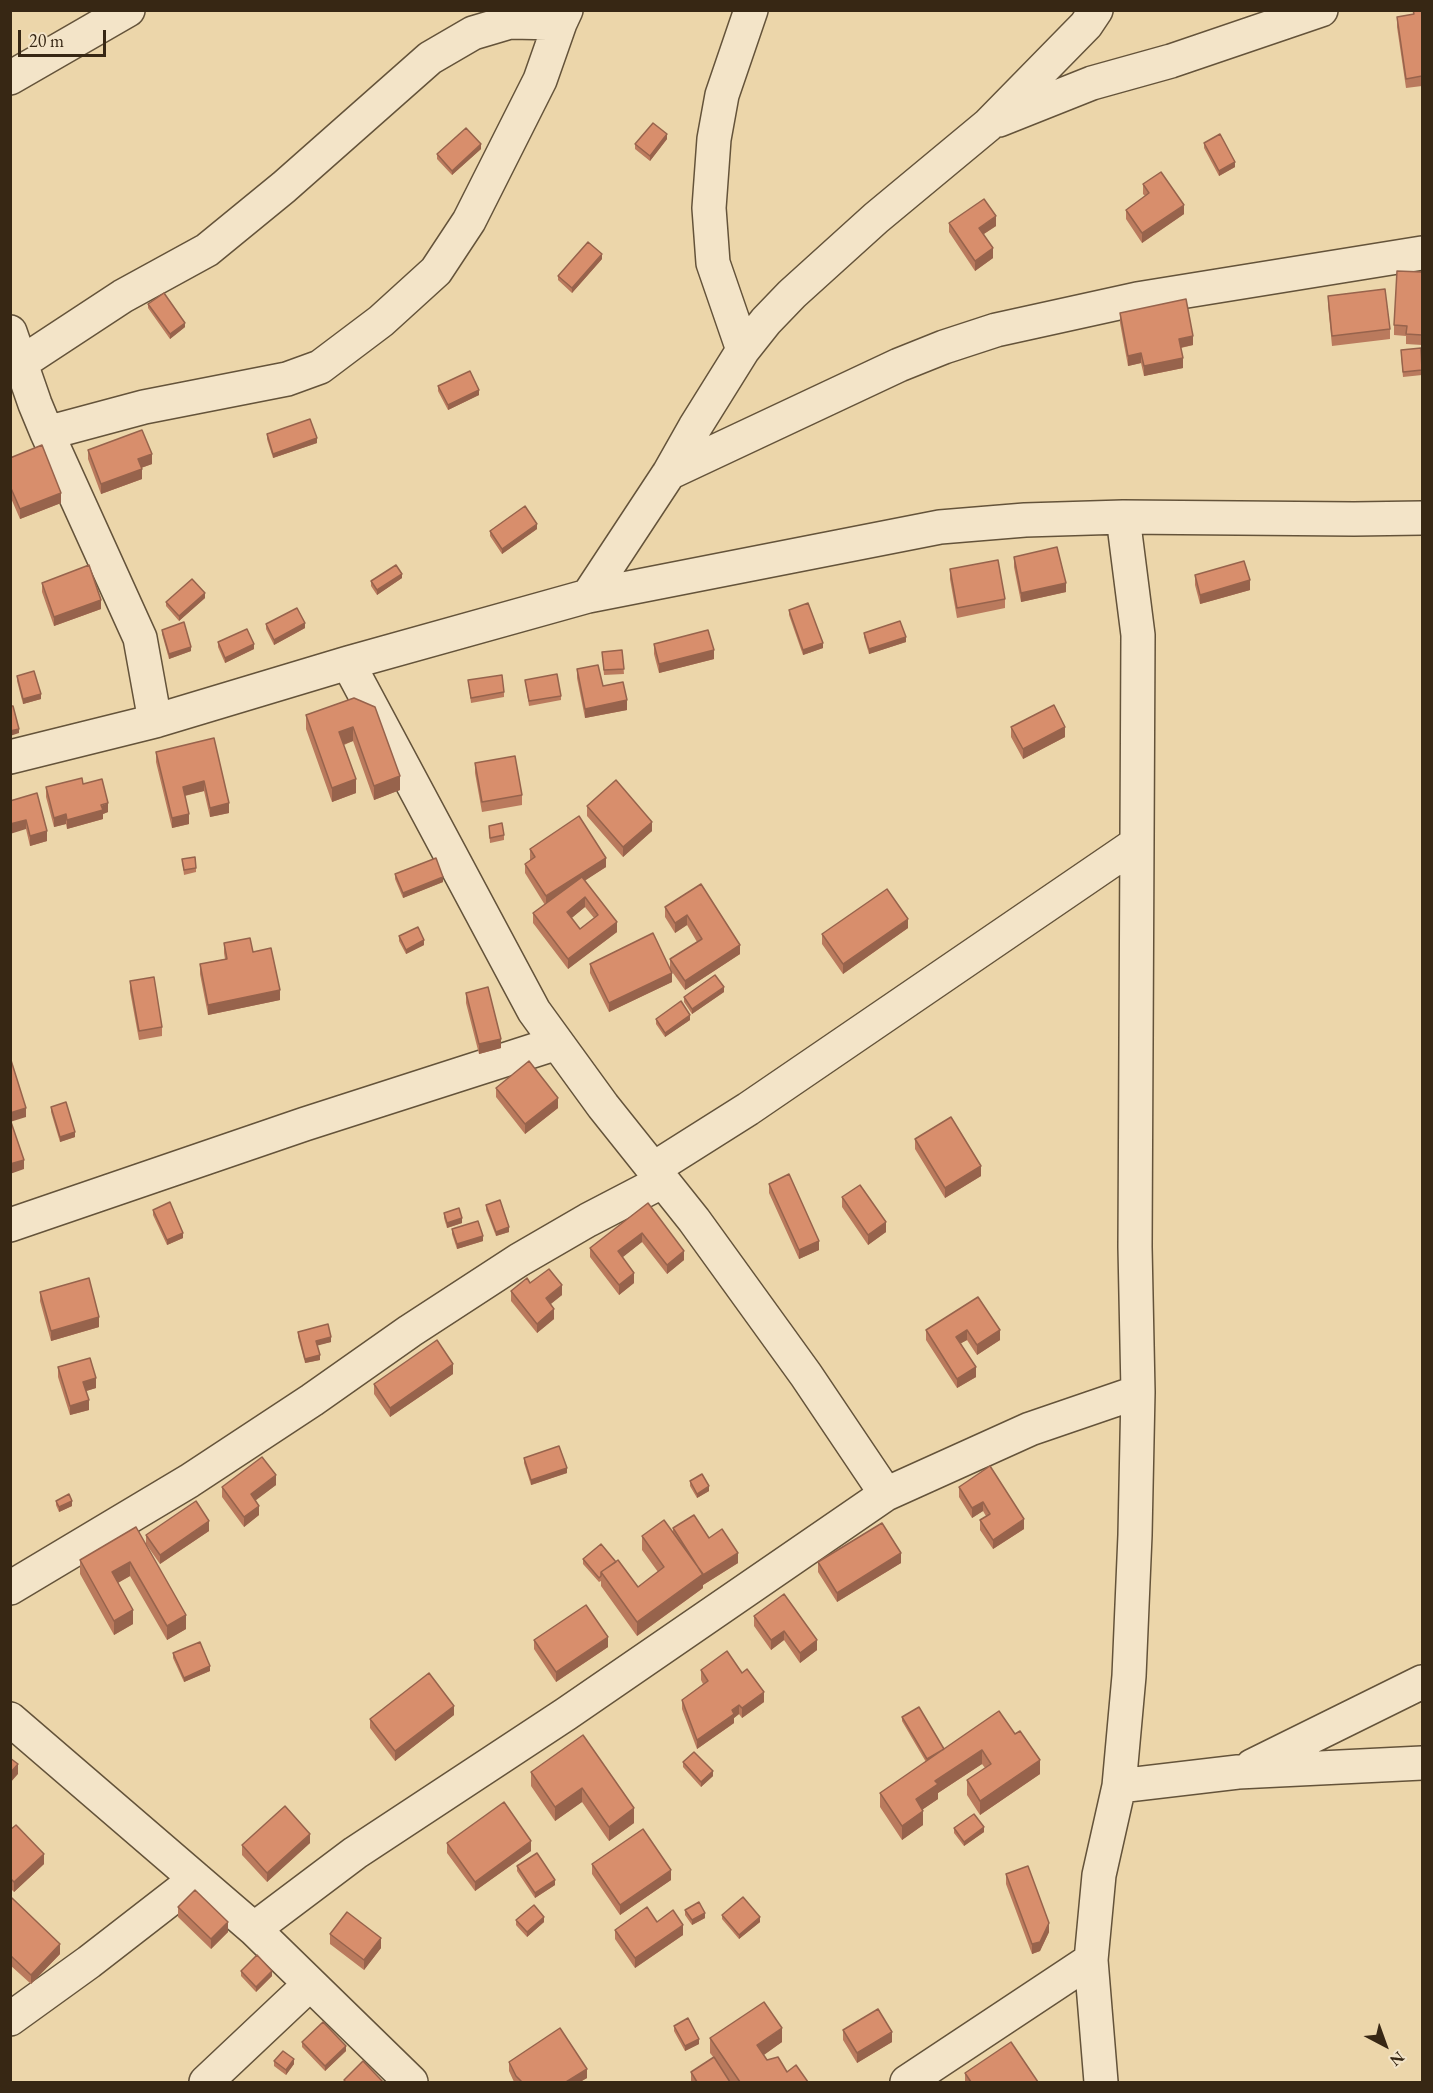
<!DOCTYPE html>
<style>
body{margin:0}
#map{position:relative;width:1433px;height:2093px;overflow:hidden;background:#ecd6aa;font-family:"EB Garamond",serif}
canvas{display:block}
.frame{position:absolute;inset:0;border:12px solid #372714;pointer-events:none}
.north{position:absolute;left:1355px;top:2015px;width:60px;height:60px;-webkit-text-stroke:4px #f3e4c8;paint-order:stroke;rotate:139deg;font-size:16px;font-weight:700;line-height:24px;text-align:center;color:#372714}
.north::after{content:'';display:block;margin:auto;width:21px;height:27px;background:#372714;clip-path:polygon(50% 0,100% 100%,50% 72%,0 100%)}
.scale{position:absolute;left:18px;top:30px;width:88px;height:27px;box-sizing:border-box;border:3px solid #372714;border-top:0;padding-left:8px;font-size:18px;line-height:21px;white-space:nowrap;color:#372714;-webkit-text-stroke:4px #f3e4c8;paint-order:stroke}
</style>
<div id="map">
<canvas width="1433" height="2093"></canvas>
<div class="frame"></div>
<div class="north">N</div>
<div class="scale">20 m</div>
</div>
<script>
const c = document.querySelector('canvas').getContext('2d');
c.lineJoin = 'round';
function strokePath(path, color, width, dash) { c.strokeStyle = color; c.lineWidth = width; c.lineCap = dash ? 'butt' : 'round'; c.setLineDash(dash || []); c.stroke(path); }
function fillPath(path, color) { c.fillStyle = color; c.fill(path, 'evenodd'); }
const minor = new Path2D(`
 M10,78l118,-68
 M999,120l93,-37 79,-22 150,-51
 M10,332l25,72 12,29 93,205 15,83
 M743,350l-30,-87 -4,-55 5,-69 8,-44 29,-85
 M21,363l102,-67 84,-46 77,-63 146,-129 43,-25 37,-11 50,1
 M47,433l97,-26 143,-28 33,-12 61,-46 55,-50 33,-50 71,-141 20,-57 6,-13
 M669,473l230,-108 45,-18 52,-17 141,-31 285,-46
 M588,596l81,-123 26,-46 48,-77 23,-29 26,-27 84,-76 112,-93 98,-100 10,-15
 M348,663l186,348 69,95 91,114 112,155 80,119
 M10,757l145,-36 193,-58 240,-67 352,-69 85,-7 98,-3 231,2 68,-1
 M653,1169l95,-60 388,-265
 M10,1225l295,-101 252,-81
 M10,1588l179,-107 123,-81 98,-69 109,-71 69,-40 75,-39
 M10,1719l244,210 157,153
 M1252,1766l170,-84
 M1119,1786l119,-14 184,-9
 M254,1929l101,-76 211,-139 320,-220 144,-65 108,-37
 M10,2019l79,-57 107,-83
 M206,2082l104,-98
 M907,2082l184,-122
 M1101,2082l-10,-122 8,-85 20,-89 10,-110 6,-141 3,-143 -3,-145 3,-612 -15,-118`);
strokePath(minor, '#64533a', 36);
strokePath(minor, '#f3e4c8', 33);
fillPath(new Path2D(`
 M1413,10h9v76l-16,2 -9,-61v-10l16,-2z
 M667,139l-17,22 -15,-12v-5z
 M1204,143l31,24 -16,9 -15,-28z
 M481,149l-29,26 -15,-16v-5z
 M1143,184l41,30 -42,29 -16,-24v-9l19,-14 -2,-2z
 M949,223l47,3 -12,8 9,24 -18,13 -26,-39z
 M602,259l-30,34 -14,-13v-4z
 M1422,272v73l-16,-1v-8l-12,-1v-10z
 M1328,296l62,33v10l-58,7 -4,-41z
 M148,304l37,23 -15,12 -22,-31z
 M1120,313l73,32 -12,3 2,20 -39,8 -3,-13 -13,3 -8,-43z
 M1401,354l21,13v8l-19,2z
 M438,386l41,9 -31,15 -10,-19z
 M267,434l50,9 -44,15 -6,-19z
 M88,450l64,14 -11,4 1,11 -41,15 -13,-35z
 M10,458l51,45 -41,16 -10,-23z
 M537,529l-35,25 -12,-18v-5z
 M1014,557l52,35 -45,10 -7,-35z
 M950,569l55,30v9l-48,10 -7,-39z
 M1195,575l55,15 -50,14 -5,-19z
 M402,578l-25,17 -6,-9v-5z
 M42,583l59,26 -47,17 -12,-34z
 M205,598l-26,23 -13,-15v-4z
 M789,610l34,38 -20,7 -14,-40z
 M266,624l39,4 -31,17 -8,-16z
 M162,630l29,21 -22,8 -7,-25z
 M864,633l42,9 -37,12 -5,-17z
 M218,642l36,7 -29,14 -7,-16z
 M654,644l60,15 -55,14 -5,-19z
 M622,650l2,24 -20,1 -2,-23z
 M577,669l26,17 24,24 -42,8 -8,-40z
 M17,676l24,23 -18,5 -6,-23z
 M468,680l36,12v5l-33,6z
 M525,680l36,16v4l-32,6z
 M354,698l46,92 -26,10 -21,-59 -9,4 12,48 -24,9 -26,-73v-14z
 M1011,727l54,10 -42,22 -12,-22z
 M214,738l15,75 -19,4 -6,-26 -19,5 4,28 -17,4 -16,-66v-10z
 M475,763l47,32v10l-40,7 -7,-39z
 M83,784l25,28 -5,2v5l-36,10 -1,-5 -12,3 -8,-30v-10z
 M10,801l37,40 -17,5 -4,-17z
 M587,806l65,25 -29,26 -36,-41z
 M489,826l15,9v5l-14,3z
 M530,849l76,18 -21,13 32,52 -49,37 -35,-46v-10l12,-8 -20,-32v-9l5,-4zM585,907l9,11 -14,11 -9,-11z
 M182,859l14,9v4l-12,3z
 M395,874l48,8 -40,16 -8,-19z
 M701,884l39,70 -55,36 -15,-21v-10l27,-17 -10,-17 -12,8 -10,-16v-10z
 M908,928l-65,46 -21,-30v-10z
 M399,936l25,9 -18,9 -7,-13z
 M224,943l29,9 27,48 -72,15 -8,-41v-10l25,-5 -1,-6z
 M590,964l82,18 -63,30 -19,-39z
 M130,981l32,46v9l-23,4 -9,-49z
 M724,992l-32,22 -8,-12v-5z
 M466,993l35,55 -22,6 -13,-51z
 M656,1019l34,1 -25,17 -9,-13z
 M496,1088l62,20 -33,26 -29,-37z
 M51,1107l24,30 -15,5 -9,-30z
 M915,1139l66,37 -36,22 -30,-49z
 M769,1184l50,66 -20,9 -30,-66z
 M842,1197l44,35 -18,13 -26,-38z
 M648,1203l36,57 -17,14 -25,-32 -20,15 12,26 -15,12 -29,-38v-9z
 M486,1205l23,27 -13,4 -10,-26z
 M153,1210l30,28 -16,7 -14,-30z
 M444,1213l18,10 -15,5 -3,-10z
 M452,1229l31,12 -26,8 -5,-15z
 M530,1283l32,12 -12,9 4,15 -17,14 -26,-32v-10z
 M40,1292l59,35 -48,14 -11,-40z
 M978,1297l22,43 -23,15 -10,-15 -6,3 15,34 -19,11 -31,-48v-10z
 M298,1332l33,10 -14,3 3,15 -15,3 -7,-26z
 M58,1367l38,21 -10,3 3,19 -19,5 -12,-38z
 M453,1374l-63,43 -16,-23v-10z
 M524,1458l43,15 -36,12 -7,-22z
 M690,1481l19,10 -12,7 -7,-12z
 M276,1485l-21,15 4,15 -15,12 -22,-30v-10z
 M959,1487l65,42 -31,20 -13,-19v-10l6,-4 -3,-5 -11,7 -13,-21z
 M56,1501l16,5 -13,6 -3,-7z
 M136,1527l50,102 -19,11 -37,-64 -12,7 15,41 -19,11 -34,-61v-14z
 M673,1528l36,10 29,25 -35,22v-1v4l-66,48 -36,-50v-5l-2,1 -16,-18v-5l33,3 22,25 20,-15 -16,-22v-14l31,-2z
 M209,1531l-49,33 -14,-20v-9z
 M818,1562l83,1 -64,39 -19,-30z
 M784,1594l33,56 -17,13 -16,-23 -13,10 -17,-24v-10z
 M534,1640l74,7 -52,35 -22,-33z
 M173,1653l37,18 -26,11 -11,-24z
 M701,1670l63,32 -22,16 -3,-4 -5,4v5l-37,26 -15,-40v-9l21,-16 -2,-4z
 M999,1711l41,63 -60,41 -13,-20v-15l18,-12 -3,-4 -44,29v6l-15,10v16l-21,15 -22,-33v-14l46,-31 -24,-41v-4l42,32z
 M454,1715l-59,46 -25,-33v-9z
 M583,1735l51,88 -25,18 -27,-39 -27,19 -24,-35v-14z
 M683,1762l30,14 -12,11 -18,-20z
 M954,1828l30,4 -20,14 -10,-13z
 M10,1830l34,34 -30,28 -4,-4z
 M310,1843l-43,39 -25,-27v-10z
 M447,1843l84,8 -56,40 -28,-38z
 M592,1864l79,16 -51,35 -28,-41z
 M517,1866l38,19 -20,13 -18,-27z
 M1006,1874l43,58 -9,19 -8,3 -26,-70z
 M10,1900l50,54 -29,30 -21,-19z
 M178,1907l50,25 -17,17 -33,-32z
 M685,1910l20,8 -13,7 -7,-10z
 M722,1915l38,7 -21,17 -17,-20z
 M516,1920l28,2 -17,15 -11,-12z
 M657,1922l26,13 -48,33 -20,-29v-9z
 M330,1934l51,14 -17,22 -34,-26z
 M241,1971l31,5 -16,16 -15,-16z
 M674,2026l25,18 -14,7 -11,-20z
 M843,2030l49,12 -35,21 -14,-23z
 M710,2038l72,4 -19,13 4,5 41,22h-117v-10l23,-14 -4,-5z
 M302,2042l44,9 -21,20 -23,-24z
 M274,2061l20,3 -8,11 -12,-9z
 M509,2062l78,16 -7,4h-67h1l-5,-11z
 M965,2073l73,9h-73z`), '#ba7a5d');
fillPath(new Path2D(`
 M667,134v5l-17,22v-5z
 M481,144v5l-29,26v-4z
 M1235,162v5l-16,9v-5z
 M1184,205v9l-42,29v-10z
 M996,216v10l-17,11v-9z
 M993,248v10l-18,13v-10z
 M602,254v5l-30,34v-5z
 M185,323v4l-15,12v-5z
 M1193,336v9l-14,3v-9z
 M1141,353v10l-13,3v-10z
 M1183,358v10l-39,8v-10z
 M479,390v5l-31,15v-5z
 M317,438v5l-44,15v-4z
 M152,454v10l-14,5v-10z
 M142,469v10l-41,15v-10z
 M61,493v10l-41,16v-10z
 M537,524v5l-35,25v-5z
 M402,574v4l-25,17v-5z
 M1250,580v10l-50,14v-9z
 M1066,583v9l-45,10v-9z
 M205,593v5l-26,23v-5z
 M101,600v9l-47,17v-9z
 M305,623v5l-31,17v-5z
 M906,637v5l-37,12v-5z
 M823,643v5l-20,7v-5z
 M254,644v5l-29,14v-5z
 M191,647v4l-22,8v-5z
 M714,650v9l-55,14v-9z
 M41,694v5l-18,5v-5z
 M627,700v10l-42,8v-9z
 M353,727v14l-14,5v-14z
 M1065,727v10l-42,22v-10z
 M19,729v4l-9,3v-5z
 M400,776v14l-26,10v-14z
 M356,779v14l-24,9v-14z
 M204,781v10l-21,5v-9z
 M108,803v9l-5,2v5l-36,10v-9z
 M229,803v10l-19,4v-9z
 M66,814v10l-12,3v-9z
 M189,814v10l-17,4v-10z
 M26,820v9l-16,5v-10z
 M652,822v9l-29,26v-10z
 M47,831v10l-17,5v-10z
 M606,858v9l-60,39v-10z
 M443,877v5l-40,16v-5z
 M585,897v10l-18,15v-10z
 M687,915v10l-12,8v-10z
 M908,919v9l-65,46v-10z
 M617,922v10l-49,37v-10z
 M424,940v5l-18,9v-4z
 M740,945v9l-55,36v-9z
 M672,973v9l-63,30v-9z
 M724,987v5l-32,22v-5z
 M280,990v10l-72,15v-10z
 M690,1015v5l-25,17v-4z
 M501,1039v9l-22,6v-10z
 M558,1098v10l-33,26v-10z
 M26,1108v9l-16,5v-9z
 M75,1132v5l-15,5v-5z
 M24,1160v9l-14,5v-10z
 M981,1166v10l-36,22v-10z
 M462,1218v5l-15,5v-5z
 M886,1222v10l-18,13v-10z
 M509,1227v5l-13,4v-4z
 M183,1233v5l-16,7v-5z
 M642,1233v9l-24,19v-10z
 M483,1236v5l-26,8v-5z
 M819,1241v9l-20,9v-9z
 M684,1251v9l-17,14v-9z
 M634,1273v10l-15,12v-10z
 M562,1285v10l-16,13v-10z
 M554,1309v10l-17,14v-9z
 M99,1317v10l-48,14v-10z
 M967,1330v10l-11,6v-9z
 M1000,1330v10l-23,15v-10z
 M331,1337v5l-15,4v-5z
 M320,1355v5l-15,3v-4z
 M453,1364v10l-63,43v-9z
 M976,1367v10l-19,11v-9z
 M96,1378v10l-13,4v-10z
 M89,1400v10l-19,5v-9z
 M567,1468v5l-36,12v-5z
 M276,1475v10l-25,19v-10z
 M709,1486v5l-12,7v-4z
 M72,1501v5l-13,6v-5z
 M983,1502v9l-11,7v-10z
 M259,1506v9l-15,12v-10z
 M1024,1519v10l-31,20v-9z
 M209,1521v10l-49,33v-9z
 M738,1553v10l-35,22v-10z
 M901,1553v10l-64,39v-9z
 M130,1562v14l-18,10v-14z
 M703,1574v14l-66,48v-14z
 M133,1610v14l-19,11v-14z
 M186,1615v14l-19,11v-14z
 M784,1631v9l-13,10v-10z
 M608,1637v10l-52,35v-10z
 M817,1640v10l-17,13v-10z
 M210,1666v5l-26,11v-4z
 M764,1692v10l-22,16v-10z
 M739,1705v9l-5,4v5l-37,26v-9z
 M454,1706v9l-59,46v-10z
 M982,1750v14l-44,29v6l-22,15v-15l19,-18z
 M1040,1760v14l-60,41v-14z
 M18,1764v10l-8,9v-10z
 M713,1771v5l-12,11v-5z
 M582,1788v14l-27,19v-14z
 M634,1808v15l-25,18v-14z
 M923,1811v14l-21,15v-14z
 M984,1827v5l-20,14v-4z
 M310,1834v9l-43,39v-9z
 M531,1841v10l-56,40v-9z
 M44,1854v10l-30,28v-10z
 M671,1870v10l-51,35v-10z
 M555,1880v5l-20,13v-5z
 M705,1913v5l-13,7v-5z
 M544,1917v5l-17,15v-5z
 M760,1917v5l-21,17v-4z
 M228,1922v10l-17,17v-10z
 M1049,1923v9l-9,19 -8,3v-10z
 M683,1925v10l-48,33v-10z
 M381,1938v10l-17,22v-10z
 M60,1944v10l-29,30v-9z
 M272,1971v5l-16,16v-5z
 M782,2028v14l-25,18v-15z
 M892,2032v10l-35,21v-10z
 M699,2039v5l-14,7v-5z
 M346,2046v5l-21,20v-5z
 M294,2059v5l-8,11v-5z
 M587,2069v9l-7,4h-14z`), '#97634c');
const building = new Path2D(`
 M1413,10h9v66l-16,3 -9,-62 17,-3z
 M653,123l14,11 -17,22 -15,-12z
 M466,128l15,16 -29,27 -15,-17z
 M1220,134l15,28 -16,9 -15,-28z
 M1161,172l23,33 -42,28 -16,-23 23,-17 -6,-9z
 M984,199l12,17 -17,12 14,20 -18,13 -26,-38z
 M588,242l14,12 -30,34 -14,-12z
 M1397,271l25,1v63l-16,-1 1,-8 -13,-1z
 M1385,289l5,40 -58,7 -4,-40z
 M164,293l21,30 -15,11 -22,-30z
 M1186,299l7,37 -14,3 4,19 -39,8 -3,-13 -13,3 -8,-43z
 M1421,348l1,22 -19,2 -2,-22z
 M470,371l9,19 -31,15 -10,-19z
 M310,419l7,19 -44,16 -6,-20z
 M142,430l10,24 -14,5 4,10 -41,15 -13,-34z
 M42,445l19,48 -41,16 -10,-23v-28z
 M525,506l12,18 -35,25 -12,-18z
 M1057,547l9,36 -45,10 -7,-36z
 M998,560l7,39 -48,9 -7,-39z
 M1244,561l6,19 -50,15 -5,-20z
 M89,565l12,35 -47,17 -12,-34z
 M396,565l6,9 -25,16 -6,-9z
 M192,579l13,14 -26,23 -13,-14z
 M808,603l15,40 -20,7 -14,-40z
 M297,608l8,15 -31,17 -8,-16z
 M900,621l6,16 -37,12 -5,-16z
 M184,622l7,25 -22,7 -7,-24z
 M247,629l7,15 -29,14 -7,-16z
 M708,630l6,20 -55,14 -5,-20z
 M622,650l2,19 -20,1 -2,-18z
 M598,665l5,21 20,-4 4,18 -42,9 -8,-40z
 M34,671l7,23 -18,5 -6,-23z
 M557,674l4,22 -32,5 -4,-21z
 M502,675l2,17 -33,6 -3,-18z
 M354,698l21,9 25,69 -26,10 -21,-59 -14,5 17,47 -24,9 -26,-73z
 M1054,705l11,22 -42,22 -12,-22z
 M10,706h3l6,23 -9,2z
 M214,738l15,65 -19,5 -6,-27 -21,6 6,27 -17,4 -16,-66z
 M515,756l7,39 -40,7 -7,-39z
 M82,778l1,6 19,-5 6,24 -7,2 2,5 -36,10 -1,-6 -12,4 -8,-31z
 M616,780l36,42 -29,25 -36,-41z
 M37,793l10,38 -17,5 -4,-16 -16,4v-23z
 M579,816l27,42 -60,38 -21,-32 10,-7 -5,-8z
 M502,823l2,12 -14,3 -1,-12z
 M195,857l1,11 -12,2 -2,-11z
 M436,858l7,19 -40,16 -8,-19z
 M582,877l35,45 -49,37 -35,-46zM585,897l13,18 -18,14 -13,-17z
 M701,884l39,61 -55,36 -15,-22 32,-20 -15,-24 -12,8 -10,-16z
 M887,889l21,30 -65,45 -21,-30z
 M418,927l6,13 -18,10 -7,-14z
 M653,933l19,40 -63,30 -19,-39z
 M250,938l3,14 18,-4 9,42 -72,15 -8,-41 27,-5 -3,-16z
 M715,975l9,12 -32,22 -8,-12z
 M154,977l8,50 -23,4 -9,-50z
 M488,987l13,52 -22,5 -13,-51z
 M681,1001l9,14 -25,18 -9,-14z
 M10,1057l16,51 -16,5z
 M529,1061l29,37 -33,26 -29,-36z
 M66,1102l9,30 -15,5 -9,-30z
 M951,1117l30,49 -36,22 -30,-49z
 M10,1119l14,41 -14,4z
 M789,1174l30,67 -20,9 -30,-66z
 M860,1185l26,37 -18,13 -26,-38z
 M500,1200l9,27 -13,5 -10,-27z
 M170,1202l13,31 -16,7 -14,-30z
 M648,1203l36,48 -17,14 -25,-32 -24,18 16,22 -15,12 -29,-37z
 M459,1208l3,10 -15,5 -3,-10z
 M478,1221l5,15 -26,8 -5,-15z
 M549,1269l13,16 -16,13 8,11 -17,15 -26,-33 16,-13 3,5z
 M89,1278l10,39 -48,14 -11,-39z
 M978,1297l22,33 -23,15 -10,-15 -11,7 20,30 -19,12 -31,-49z
 M328,1324l3,13 -15,4 4,14 -15,4 -7,-27z
 M437,1340l16,24 -63,44 -16,-24z
 M90,1358l6,20 -13,4 6,18 -19,6 -12,-39z
 M559,1446l8,22 -36,12 -7,-22z
 M262,1457l14,18 -25,19 8,12 -15,11 -22,-30z
 M990,1466l34,53 -31,21 -13,-20 10,-6 -7,-12 -11,6 -13,-21z
 M702,1474l7,12 -12,8 -7,-13z
 M69,1494l3,7 -13,6 -3,-6z
 M196,1501l13,20 -49,34 -14,-20z
 M694,1515l15,23 13,-9 16,24 -35,22 -30,-47z
 M664,1520l39,54 -66,48 -36,-50 17,-12 20,27 26,-20 -22,-31z
 M882,1523l19,30 -64,40 -19,-31z
 M136,1527l50,88 -19,11 -37,-64 -18,10 21,38 -19,11 -34,-61z
 M601,1544l15,18 -15,10v4l-2,2 -16,-19z
 M784,1594l33,46 -17,13 -16,-22 -13,9 -17,-24z
 M586,1605l22,32 -52,35 -22,-32z
 M200,1642l10,24 -26,12 -11,-25z
 M727,1651l15,22 5,-4 17,23 -22,16 -3,-3 -7,5 2,4 -37,26 -15,-40 26,-19 -7,-11z
 M429,1673l25,33 -59,45 -25,-32z
 M919,1707l25,42 -17,10 -25,-42z
 M999,1711l16,23 5,-3 20,29 -60,41 -13,-21 24,-16 -9,-14 -47,31 3,3 -22,15 7,12 -21,15 -22,-33z
 M583,1735l51,73 -25,19 -27,-39 -27,19 -24,-35z
 M694,1752l19,19 -12,11 -18,-20z
 M10,1758l8,6 -8,9z
 M504,1802l27,39 -56,41 -28,-39z
 M285,1806l25,28 -43,39 -25,-28z
 M974,1814l10,13 -20,15 -10,-14z
 M16,1825l28,29 -30,28 -4,-4v-48z
 M643,1829l28,41 -51,35 -28,-41z
 M537,1853l18,27 -20,13 -18,-27z
 M1028,1866l21,57 -9,19 -8,2 -26,-70z
 M195,1890l33,32 -17,17 -33,-32z
 M743,1897l17,20 -21,18 -17,-20z
 M12,1898l48,46 -29,31 -21,-20v-55z
 M699,1902l6,11 -13,7 -7,-10z
 M534,1905l10,12 -17,15 -11,-12z
 M647,1907l10,15 16,-12 10,15 -48,33 -20,-28z
 M347,1912l34,26 -17,22 -34,-26z
 M257,1955l15,16 -16,16 -15,-16z
 M764,2002l18,26 -25,17 10,15 11,-3 9,15 9,-7 12,17h-68l-30,-44z
 M878,2009l14,23 -35,21 -14,-23z
 M688,2018l11,21 -14,7 -11,-20z
 M323,2022l23,24 -21,20 -23,-24z
 M560,2028l27,41 -21,13h-44l-6,-6 -7,-14z
 M1011,2042l27,40h-67l-6,-9z
 M283,2051l11,8 -8,11 -12,-9z
 M714,2057l16,25h-33l-6,-10z
 M363,2061l20,21h-37l-2,-2z`);
fillPath(building, '#d88e6c');
strokePath(building, '#97634c', 1.5);
</script>
